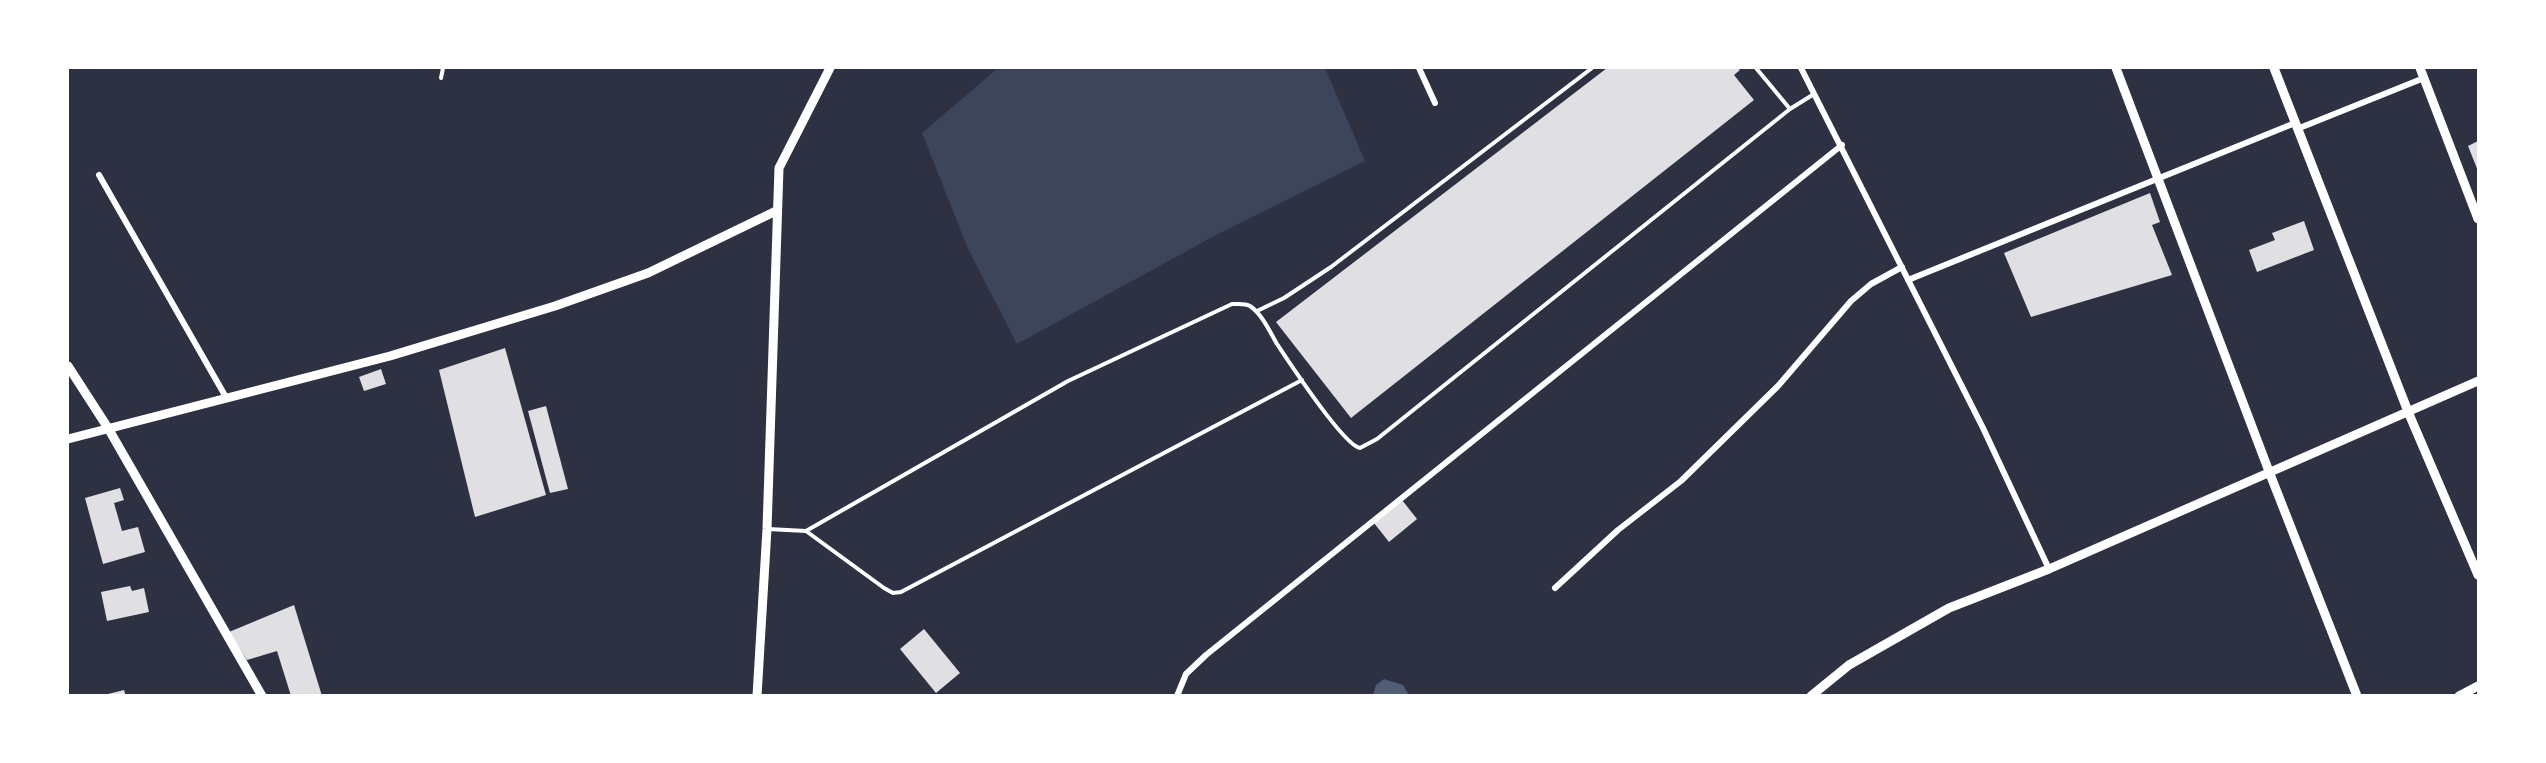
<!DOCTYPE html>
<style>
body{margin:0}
#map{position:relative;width:2546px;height:763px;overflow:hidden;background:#2d3142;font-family:Barlow,sans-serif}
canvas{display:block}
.frame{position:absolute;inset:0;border:69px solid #fff;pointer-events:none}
</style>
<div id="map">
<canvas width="2546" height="763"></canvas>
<div class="frame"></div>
</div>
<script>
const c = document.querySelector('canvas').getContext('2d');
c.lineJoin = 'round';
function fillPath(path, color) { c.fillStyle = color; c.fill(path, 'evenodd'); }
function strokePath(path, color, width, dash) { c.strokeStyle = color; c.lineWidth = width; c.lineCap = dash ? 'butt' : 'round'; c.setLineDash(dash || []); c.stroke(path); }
fillPath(new Path2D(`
 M998,68h327l40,93 -147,73 -201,110 -48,-93 -47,-118z`), '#3c4559');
fillPath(new Path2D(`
 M1384,679l19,6 6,10h-36l3,-10z`), '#4f5d75');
fillPath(new Path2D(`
 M1607,68h130l3,2 -6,5 20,25 -403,318 -75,-96z
 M2478,141v30l-10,-25z
 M2150,193l10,29 -8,3 20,50 -141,42 -27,-64z
 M2304,221l10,29 -57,22 -8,-22 26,-10 -3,-7z
 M505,348l41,147 -71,22 -36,-147z
 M381,369l5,15 -22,7 -5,-14z
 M546,406l22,83 -18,4 -22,-82z
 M120,488l4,12 -10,3 8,28 16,-4 7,25 -42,12 -18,-66z
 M1402,500l15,19 -28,23 -15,-19z
 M130,586l2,5 12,-3 5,24 -42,9 -6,-29z
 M294,605l28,91h-31l-14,-45 -30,9 -18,-28z
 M924,629l36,44 -24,20 -36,-44z
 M124,690l2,6h-22v-1z`), '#e0e0e3');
strokePath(new Path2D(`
 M1756,68l34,41
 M441,78l2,-10
 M1257,311l27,-13 47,-31 261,-199
 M768,529l38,2 262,-150 164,-77c7,0 13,-1 18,2 12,8 20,26 27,38 12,18 66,101 83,104l17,-9 413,-330 24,-15
 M806,531l78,57 9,5 8,-1 401,-212`), '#fff', 4);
strokePath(new Path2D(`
 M1419,68l16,35
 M1801,68l182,360 66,141
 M2297,129l127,-51
 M99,175l128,224
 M1908,280l387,-157
 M1555,588l63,-58 63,-49 97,-95 73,-85 20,-17 31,-17
 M1177,696l9,-22 20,-19 636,-510`), '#fff', 6);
strokePath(new Path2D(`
 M2116,68l154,406 87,222
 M2274,68l135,346 69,161
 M2420,68l58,151
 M68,366l40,62 154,268
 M68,439l322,-83 165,-50 93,-33 128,-62
 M757,696l10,-167 12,-361 51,-100
 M1811,696l38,-31 100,-57 100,-39 429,-188
 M2459,696l19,-10`), '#fff', 9);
</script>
